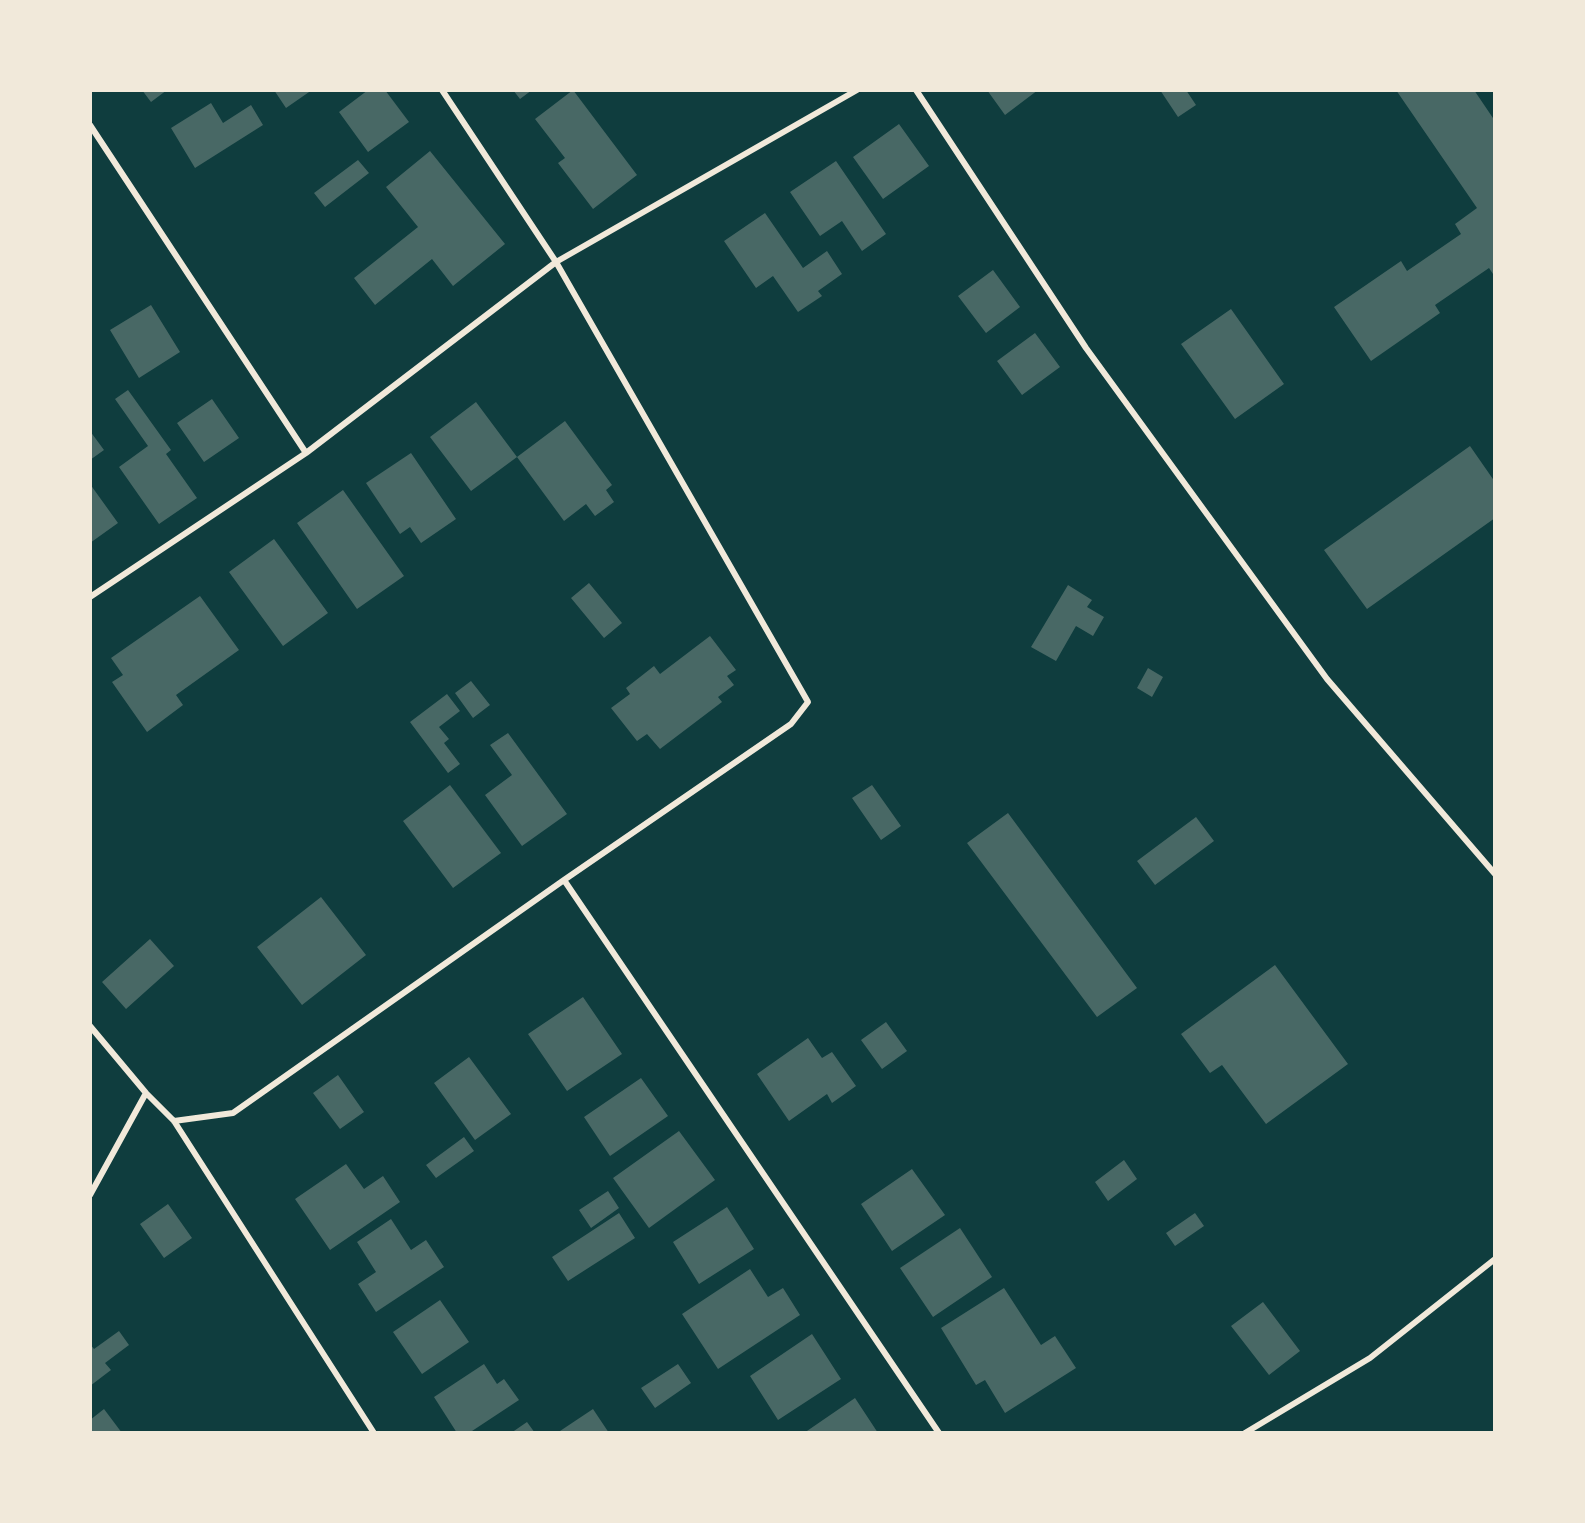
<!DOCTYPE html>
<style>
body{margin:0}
#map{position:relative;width:1585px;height:1523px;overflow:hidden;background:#0f3d3e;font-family:Inter,sans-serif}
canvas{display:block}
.frame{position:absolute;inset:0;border:92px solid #f1e9da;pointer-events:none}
</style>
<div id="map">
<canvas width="1585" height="1523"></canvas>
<div class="frame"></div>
</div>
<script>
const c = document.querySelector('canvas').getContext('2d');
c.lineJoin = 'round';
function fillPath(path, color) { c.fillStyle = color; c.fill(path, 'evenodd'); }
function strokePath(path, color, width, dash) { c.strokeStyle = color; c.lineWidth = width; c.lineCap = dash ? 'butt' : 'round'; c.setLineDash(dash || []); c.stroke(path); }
fillPath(new Path2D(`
 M142,90h25l-16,12z
 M274,90h38l-26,18z
 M368,90h17l24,32 -41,30 -29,-40z
 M513,90h19l-12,9z
 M573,90l64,85 -44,34 -35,-46 7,-5 -30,-39z
 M987,90h51l-33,25z
 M1160,90h26l10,15 -18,12z
 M1396,90h78l21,31v156l-6,-9 -54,37 5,8 -69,48 -37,-54 67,-46 6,10 54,-37 -6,-10 22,-16z
 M211,103l12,20 28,-18 12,20 -68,43 -24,-40z
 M899,124l30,42 -46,33 -30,-42z
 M430,151l75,93 -52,42 -21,-27 -57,46 -21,-27 64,-51 -32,-40z
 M358,160l11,13 -44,34 -11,-14z
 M836,161l50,73 -24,17 -20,-30 -22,15 -30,-44z
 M765,213l38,55 24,-17 15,23 -24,17 4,5 -24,16 -25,-36 -17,12 -32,-47z
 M993,270l27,37 -34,26 -28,-37z
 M151,305l29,47 -41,26 -29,-48z
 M1231,309l53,75 -49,35 -54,-75z
 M1035,333l25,34 -38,28 -25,-34z
 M128,390l43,60 -5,4 31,44 -38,26 -40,-57 29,-21 -33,-47z
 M212,399l27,39 -35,24 -27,-39z
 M476,402l41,55 -46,34 -41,-54z
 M565,421l47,64 -6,5 8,12 -19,14 -9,-12 -22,17 -47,-64z
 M90,431l14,19 -14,10z
 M1470,446l25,36v36l-128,91 -43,-59z
 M411,453l45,66 -35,24 -11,-16 -10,7 -34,-51z
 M90,484l28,39 -28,20z
 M343,490l61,86 -47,33 -60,-86z
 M274,539l54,74 -45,33 -54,-74z
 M589,583l33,40 -18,15 -33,-40z
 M1068,585l24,15 -5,7 17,10 -11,19 -17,-10 -20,35 -25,-14z
 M200,596l39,54 -63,45 7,10 -36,27 -35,-50 11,-7 -12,-17z
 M710,636l26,34 -9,6 7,9 -16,12 4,5 -62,47 -13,-15 -10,7 -26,-33 19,-14 -4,-6 28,-22 6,8z
 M1148,668l15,9 -11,20 -15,-9z
 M471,681l19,24 -17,13 -18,-25z
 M447,694l13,17 -21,16 10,12 -5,4 16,21 -12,9 -38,-51z
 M508,733l59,81 -45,32 -37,-51 27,-20 -22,-30z
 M450,785l51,68 -48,35 -50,-67z
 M872,785l29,41 -20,14 -29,-42z
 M1008,813l129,175 -40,29 -130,-174z
 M1196,817l18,24 -59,44 -18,-24z
 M321,897l45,58 -64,50 -45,-58z
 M150,939l24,27 -48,43 -24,-27z
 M1275,965l73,99 -82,60 -44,-59 -12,8 -29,-39z
 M583,997l39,57 -55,37 -39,-57z
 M886,1022l21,29 -25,18 -21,-29z
 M808,1038l14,20 10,-6 24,34 -24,17 -5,-9 -38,27 -32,-47z
 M469,1057l42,57 -36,26 -41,-57z
 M338,1075l26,37 -24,17 -27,-36z
 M641,1078l27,38 -58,40 -26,-39z
 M679,1131l36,49 -66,48 -36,-50z
 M464,1137l10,14 -38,27 -10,-13z
 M1124,1160l13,19 -29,22 -13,-19z
 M346,1164l18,25 19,-13 17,26 -70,48 -35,-51z
 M912,1169l33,46 -53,36 -31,-47z
 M608,1191l11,17 -28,20 -12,-18z
 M168,1204l24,34 -28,20 -24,-34z
 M727,1207l27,42 -55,35 -26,-42z
 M619,1213l16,25 -67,43 -16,-24z
 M1195,1213l9,13 -29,20 -9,-13z
 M391,1219l20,31 15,-10 18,27 -68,45 -18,-28 18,-12 -19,-30z
 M960,1228l32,49 -59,40 -33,-49z
 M750,1269l18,28 15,-9 17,27 -82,54 -36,-55z
 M1004,1288l37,57 14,-9 21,32 -71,45 -20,-33 -9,5 -35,-57z
 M440,1300l29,42 -47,32 -29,-42z
 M1263,1302l37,49 -31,24 -38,-49z
 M119,1331l10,14 -24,18 6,7 -21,16v-42l4,5z
 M812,1334l29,45 -63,41 -28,-44z
 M484,1364l13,20 7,-5 15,21 -50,33h-12l-23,-36z
 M678,1364l13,19 -36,25 -14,-20z
 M855,1398l23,35h-74z
 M104,1409l18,24h-32v-13z
 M593,1409l16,24h-52z
 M527,1422l8,11h-24z`), '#486865');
strokePath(new Path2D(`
 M916,90l170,258 241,331 168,195
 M90,125l216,328
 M90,597l216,-144 250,-191 301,-172
 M564,880l375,553
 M90,1026l56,67 -56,102
 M146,1093l28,28 200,312
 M174,1121l59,-8 331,-233 227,-156 17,-22 -252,-440 -114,-172
 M1245,1433l125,-75 125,-99`), '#f1e9da', 6);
</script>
